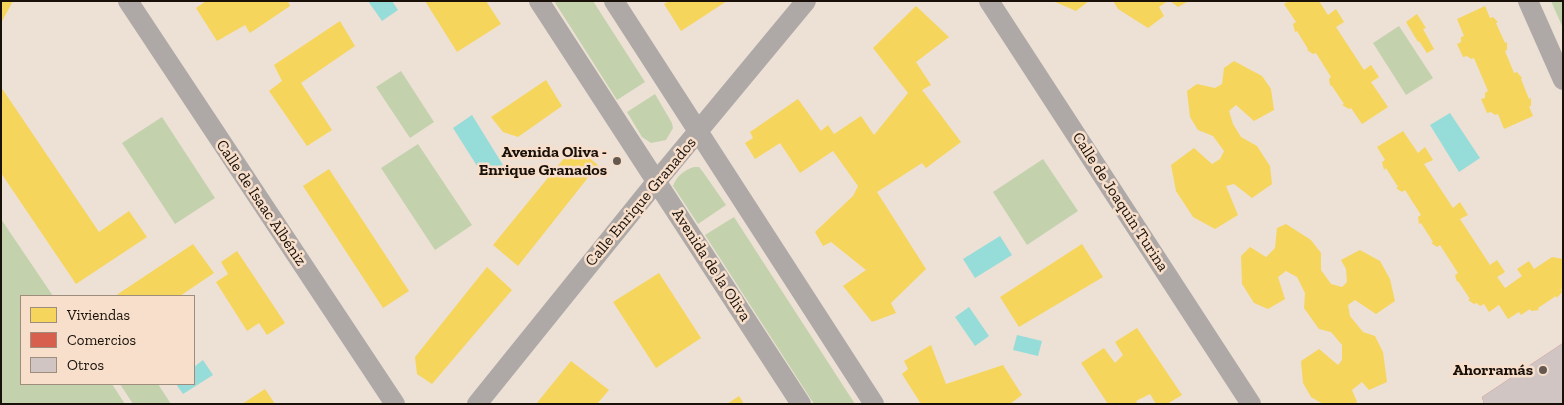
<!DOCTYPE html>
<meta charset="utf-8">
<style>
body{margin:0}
#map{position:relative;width:1564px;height:405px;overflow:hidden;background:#ede0d5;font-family:"Zilla Slab",serif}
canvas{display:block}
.frame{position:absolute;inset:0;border:2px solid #181009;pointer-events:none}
.legend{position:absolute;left:20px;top:295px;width:175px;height:90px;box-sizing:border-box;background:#f7dfcb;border:1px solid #9e8c7d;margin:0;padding:6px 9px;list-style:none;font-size:15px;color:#181009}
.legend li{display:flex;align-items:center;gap:10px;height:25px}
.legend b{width:25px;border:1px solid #9e8c7d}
</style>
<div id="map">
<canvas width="1564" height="405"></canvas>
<div class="frame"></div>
<ul class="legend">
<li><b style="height:14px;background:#f6d55c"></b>Viviendas</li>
<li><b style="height:14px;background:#d6604d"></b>Comercios</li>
<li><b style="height:14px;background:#d0c5c3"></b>Otros</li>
</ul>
</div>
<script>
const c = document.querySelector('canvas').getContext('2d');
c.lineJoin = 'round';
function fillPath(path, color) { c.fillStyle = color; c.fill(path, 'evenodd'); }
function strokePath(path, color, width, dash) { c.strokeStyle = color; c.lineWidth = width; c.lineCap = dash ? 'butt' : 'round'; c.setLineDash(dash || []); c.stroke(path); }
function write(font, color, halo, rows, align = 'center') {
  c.font = font + ' "Zilla Slab",serif'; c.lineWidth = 5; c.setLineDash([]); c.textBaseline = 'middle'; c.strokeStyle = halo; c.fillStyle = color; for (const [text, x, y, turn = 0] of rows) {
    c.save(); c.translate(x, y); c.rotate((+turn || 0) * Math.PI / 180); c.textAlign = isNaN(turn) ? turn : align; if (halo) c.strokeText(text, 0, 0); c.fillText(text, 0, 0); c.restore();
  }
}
fillPath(new Path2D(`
 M554,1h39l52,81 -28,18z
 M1551,1h12v27z
 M1399,26l34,52 -27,17 -33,-52z
 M401,71l33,51 -24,16 -34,-51z
 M655,94l17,29 1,5 -7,12 -15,3 -9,-6 -15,-25z
 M162,117l53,81 -40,26 -53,-81z
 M418,144l54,81 -37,25 -54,-82z
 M1043,159l35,52 -51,34 -34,-53z
 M694,167h5l4,5 23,33 -28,19 -25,-38c3,-9 11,-16 21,-19z
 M734,217l121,187h-41l-109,-169z
 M1,219l52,77h-32v88h91l13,20h-124z
 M120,384h38l13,20h-38z`), '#c3d2ad');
fillPath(new Path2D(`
 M368,1h24l6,9 -16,11z
 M1450,113l30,45 -21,14 -29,-47z
 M472,115l31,50 -19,12 -31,-49z
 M1000,236l12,19 -37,23 -12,-19z
 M969,307l20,29 -14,10 -20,-29z
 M1017,335l25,6 -4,15 -25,-6z
 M203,360l10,15 -30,19 -7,-10h18v-17z`), '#96dcd9');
fillPath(new Path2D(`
 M1,1h12l-12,22z
 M206,1h82l2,5 -40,27 -5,-8 -28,16 -21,-33z
 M425,1h61l15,23 -44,28z
 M669,1h58l-46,30 -17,-27z
 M1053,1h36l-13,10z
 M1113,1h55l-9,6 5,9 -16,12 -30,-19z
 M1170,1h19l-11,6z
 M1289,1h30l9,14 8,-6 8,13 -8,5 28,43 7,-5 8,12 -8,5 17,25 -26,17 -11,-16 -2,1 -7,-4 2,-1 -12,-18 -2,-1 -1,-6 2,-2 -15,-24 -3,1 -6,-4 1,-1 -11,-18 -2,1 -2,-8 3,-2 -12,-18z
 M916,6l33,31 -33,25 15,23 -9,5 39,52 -35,26 -4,-5 -45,29 49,77 -35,34 5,10 -24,9 -29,-36 23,-16 -35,-28 -8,4 -8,-14 38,-36 5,-10 -25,-35 -33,22 -20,-30 -25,16 -10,-16 8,-5 -3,-6 48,-33 23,32 7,-6 6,9 27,-18 13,19 34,-42 -35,-45z
 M1485,6l5,12 3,-1 5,5 -2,1 9,20 2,-1v8l-2,1 9,22 3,-1 5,6 -1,1 8,20 2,-1v8h-2l4,10 -29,13 -6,-15 -3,1 -4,-3 -4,1 -6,-14 4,-1v-5l3,-2 -14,-33 -3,1 -4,-3 -4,1 -6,-13 4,-2v-5l3,-1 -7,-17z
 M1417,14l9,14 -3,1 11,20 -7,4 -8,-12 -1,1 -12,-20z
 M340,21l15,25 -54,37 31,47 -25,16 -38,-55 13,-10 -8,-16z
 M1234,61l28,15 9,13 3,21 -20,11 -18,-16 -7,6 4,13 8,13 16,9 13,20 2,18 -20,14 -18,-14 -8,2 12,29 -23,14 -22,-12 -17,-26 -5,-26 23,-17 18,16 8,-5 4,-8 -11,-15 -15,-6 -8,-13 -3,-26 10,-7 18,4 7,-4 2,-16z
 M546,80l16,26 -44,31 -15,-5 -12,-15z
 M1,87l98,145 30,-21 18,26 -71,47 -75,-111z
 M1403,131l15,22 7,-6 8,13 -9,4 29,44 7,-6 8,13 -8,4 30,46 7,-5 8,12 -8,5 8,11 17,-12 -5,-7 12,-8 5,8 18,-12 11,2v29l-2,1 1,3 -5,6 -1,-2 -18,12 1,2 -8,1 -1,-2 -9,6 -2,-3 -11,7 -9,-14 -10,7 -5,-8 -4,2 -3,-3 -3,1 -6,-4 2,-1 -12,-18 -1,1 -2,-7 3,-2 -18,-28 -3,2 -6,-4 2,-1 -12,-19 -2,1 -1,-7 3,-2 -16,-25 -3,2 -6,-4 2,-1 -12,-19 -2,2 -2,-8 3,-2 -8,-13z
 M574,146l24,19 -80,101 -25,-21z
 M329,169l80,122 -26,17 -80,-122z
 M1286,224l25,16 10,13v17l10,14 11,3 5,-5 -1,-13 -5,-9 19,-10 20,11 10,18 5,22 -19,13 -21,-14 -7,5 2,11 13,16 12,4 8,16 4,30 -18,8 -7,-8 -10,8 5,12 -2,2h-32l-12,-7 -8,-14 -2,-22 18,-12 19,16 4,-5v-15l-11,-13 -12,-3 -15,-21 1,-15 -8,-16 -11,-6 -8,6 7,22 -17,10 -14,-6 -12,-19 -1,-28 9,-9 16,10 9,-9 2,-20z
 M193,244l21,29 -34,23h-65z
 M1082,244l21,33 -84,50 -19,-30z
 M237,251l48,72 -18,12 -8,-12 -12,8 -31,-49 12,-8 -7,-12z
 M487,267l25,23 -80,94 -15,-10 -2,-17z
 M659,273l42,65 -45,30 -43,-66z
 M1137,328l45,67 -15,9h-11l-6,-10 -14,7 2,3h-30l-27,-41 23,-15 11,15 8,-8 -8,-13z
 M931,345l15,39 57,-19 19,30 -12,9h-89l-19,-30 6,-5 -4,-8z
 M571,361l38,29 -12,14h-61z
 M265,389l10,15h-33z
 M739,396l5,8h-17z`), '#f6d55c');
fillPath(new Path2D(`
 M1563,343v61h-79l-2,-7z`), '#d6604d');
fillPath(new Path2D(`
 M1563,343v61h-79l-2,-7z`), '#d0c5c3');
strokePath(new Path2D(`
 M128,1l267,403
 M539,1l262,403
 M614,1l260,403
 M989,1l262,403
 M1528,1l35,79
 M477,404l179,-222 150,-181`), '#aea9a7', 20);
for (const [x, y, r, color] of [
 [617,161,5,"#635950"],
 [1543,370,5,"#635950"]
]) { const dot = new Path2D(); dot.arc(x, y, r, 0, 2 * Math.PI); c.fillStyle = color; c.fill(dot); strokePath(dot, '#f7dfcb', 2); }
write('bold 16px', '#181009', '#f7dfcb', [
 ["Avenida Oliva -",607,152],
 ["Enrique Granados",607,170],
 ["Ahorramás",1533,370]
], 'right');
write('16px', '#181009', '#f7dfcb', [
 ["Calle Enrique Granados",641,202,-50],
 ["Calle de Joaquín Turina",1120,202,57],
 ["Calle de Isaac Albéniz",261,203,56],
 ["Avenida de la Oliva",711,265,57]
]);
</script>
